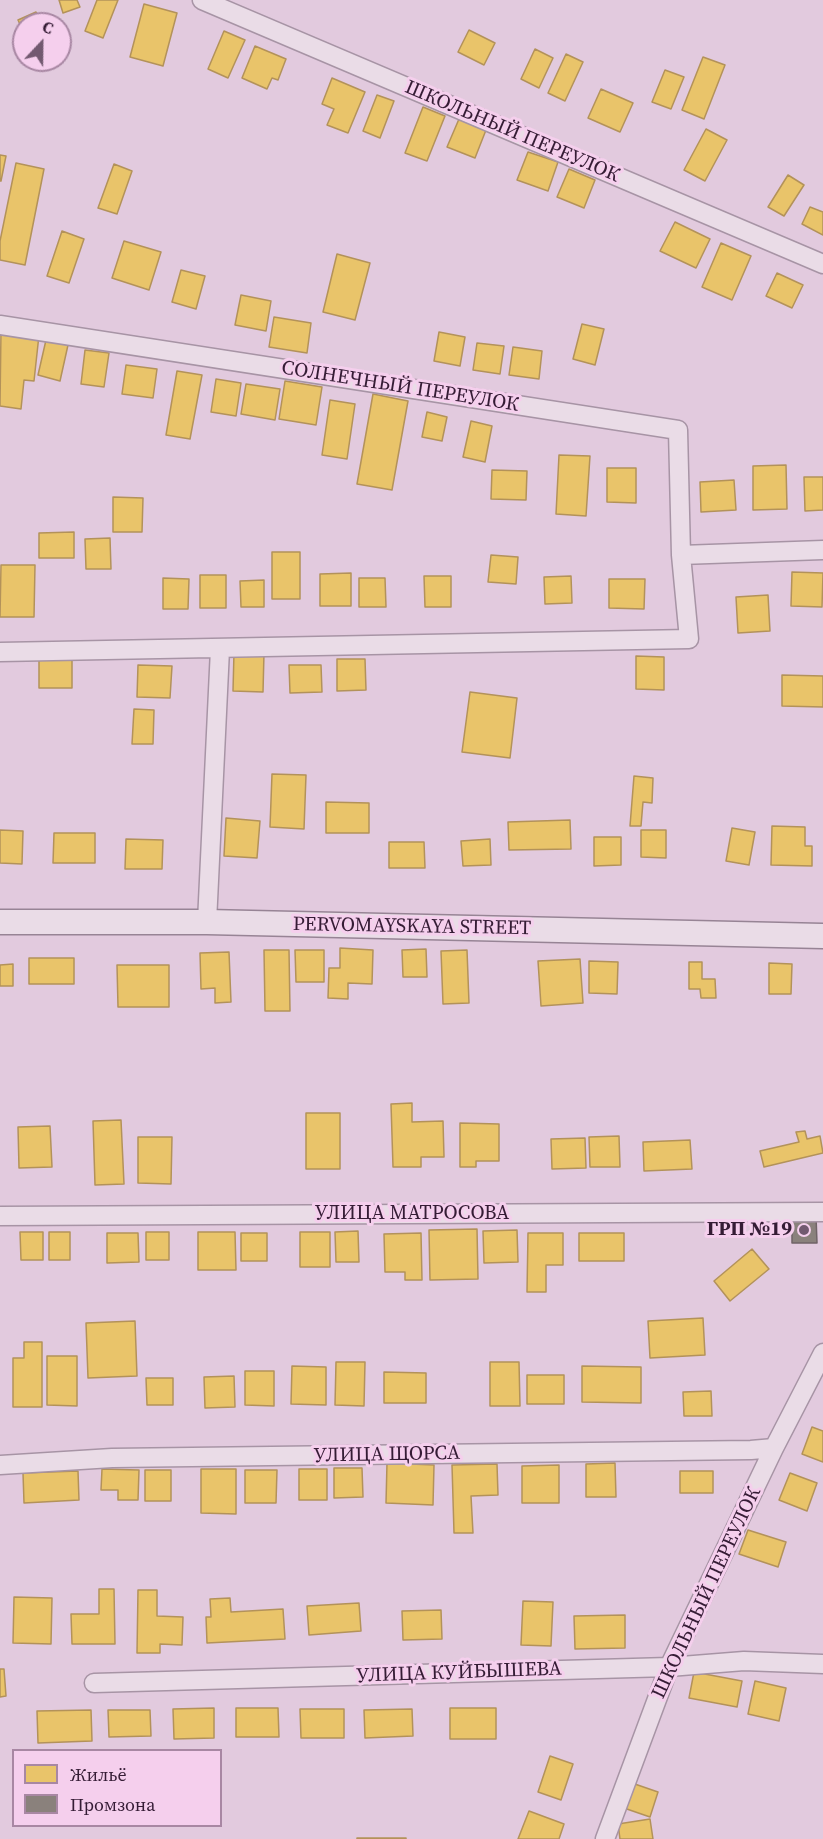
<!DOCTYPE html>
<meta charset="utf-8">
<style>
body{margin:0}
#map{position:relative;width:823px;height:1839px;overflow:hidden;background:#e2cade;font-family:"Source Serif 4",serif}
canvas{display:block}
.legend{position:absolute;left:12px;top:1749px;width:210px;height:78px;box-sizing:border-box;background:#f5cfed;border:2px solid #a887a3;margin:0;padding:8px 10px;list-style:none;font-size:18px;color:#351c35}
.legend li{display:flex;align-items:center;gap:12px;height:30px}
.legend b{width:30px;border:2px solid #a887a3}
.north{position:absolute;left:12px;top:12px;width:60px;height:60px;box-sizing:border-box;background:#f5cfed;border:2px solid #a887a3;border-radius:50%;rotate:22deg;font-size:16px;font-weight:700;line-height:24px;text-align:center;color:#351c35}
.north::after{content:'';display:block;margin:auto;width:21px;height:27px;background:#725970;clip-path:polygon(50% 0,100% 100%,50% 72%,0 100%)}
</style>
<div id="map">
<canvas width="823" height="1839"></canvas>
<ul class="legend">
<li><b style="height:16px;background:#e9c46a"></b>Жильё</li>
<li><b style="height:16px;background:#8a817c"></b>Промзона</li>
</ul>
<div class="north">С</div>
</div>
<script>
const c = document.querySelector('canvas').getContext('2d');
c.lineJoin = 'round';
function fillPath(path, color) { c.fillStyle = color; c.fill(path, 'evenodd'); }
function strokePath(path, color, width, dash) { c.strokeStyle = color; c.lineWidth = width; c.lineCap = dash ? 'butt' : 'round'; c.setLineDash(dash || []); c.stroke(path); }
function write(font, color, halo, rows, align = 'center') {
  c.font = font + ' "Source Serif 4",serif'; c.lineWidth = 6; c.setLineDash([]); c.textBaseline = 'middle'; c.strokeStyle = halo; c.fillStyle = color; for (const [text, x, y, turn = 0] of rows) {
    c.save(); c.translate(x, y); c.rotate((+turn || 0) * Math.PI / 180); c.textAlign = isNaN(turn) ? turn : align; if (halo) c.strokeText(text, 0, 0); c.fillText(text, 0, 0); c.restore();
  }
}
const homes = new Path2D(`
 M59,0h18l3,7 -17,6z
 M97,0h21l-15,38 -18,-7z
 M144,4l33,9 -14,53 -33,-9z
 M36,12l6,12h-18v9l-6,-13z
 M469,30l26,13 -11,22 -26,-13z
 M224,31l21,9 -17,38 -20,-9z
 M255,46l31,13 -8,21 -6,-2 -5,11 -25,-11z
 M535,49l18,9 -14,30 -18,-9z
 M566,54l17,8 -18,39 -17,-8z
 M703,57l22,8 -21,54 -22,-9z
 M665,70l19,7 -13,32 -19,-7z
 M332,78l33,14 -17,41 -21,-8 7,-16 -12,-5z
 M601,89l32,14 -13,29 -32,-14z
 M377,95l17,6 -14,37 -17,-7z
 M423,107l22,9 -18,45 -22,-8z
 M459,119l27,11 -11,28 -28,-11z
 M706,129l21,11 -22,41 -21,-11z
 M528,152l30,10 -10,29 -31,-11z
 M0,155l6,1 -5,25h-1z
 M16,163l28,6 -19,96 -25,-5v-19z
 M114,164l18,7 -15,43 -19,-6z
 M569,169l26,11 -11,28 -27,-11z
 M788,175l16,10 -20,31 -16,-9z
 M810,207l13,5v23l-21,-11z
 M675,222l35,17 -14,29 -36,-17z
 M62,231l22,8 -15,44 -22,-7z
 M124,241l37,11 -12,38 -37,-12z
 M721,243l30,13 -19,44 -30,-13z
 M337,254l33,9 -15,57 -32,-8z
 M181,270l24,6 -9,33 -24,-7z
 M777,273l26,12 -11,23 -26,-12z
 M241,295l30,6 -5,30 -31,-6z
 M274,317l37,6 -4,30 -38,-6z
 M582,324l22,5 -9,36 -22,-6z
 M1,330l38,5 -5,46 -10,-1 -3,29 -21,-3z
 M439,332l26,5 -5,29 -26,-5z
 M46,340l22,5 -8,36 -22,-6z
 M477,343l27,3 -4,28 -27,-4z
 M513,347l29,4 -3,28 -30,-4z
 M85,350l24,3 -5,34 -23,-3z
 M126,365l31,4 -4,29 -31,-4z
 M177,371l25,4 -12,64 -24,-4z
 M216,379l25,4 -5,33 -25,-4z
 M285,381l37,6 -6,38 -37,-6z
 M246,384l34,5 -5,31 -34,-6z
 M373,394l35,7 -16,89 -35,-6z
 M330,400l25,4 -8,55 -25,-4z
 M427,412l20,5 -5,24 -20,-4z
 M471,421l21,5 -7,36 -22,-5z
 M559,455l31,1 -4,60 -30,-2z
 M786,465l1,44 -34,1v-44z
 M607,468h29v35l-29,-1z
 M492,470l35,1 -1,29 -35,-1z
 M804,477h19v33l-18,1z
 M734,480l2,30 -35,2 -1,-30z
 M113,497l30,1 -1,34h-29z
 M74,532v26h-35v-25z
 M110,538l1,31h-25l-1,-30z
 M272,552h28v47h-28z
 M491,555l27,2 -2,27 -28,-2z
 M1,565h34l-1,52h-34z
 M792,572l31,1 -1,34 -31,-1z
 M351,573v33h-31v-32z
 M200,575h26v33h-26z
 M424,576h27v31h-26z
 M571,576l1,27 -27,1 -1,-27z
 M163,578l26,1 -1,30h-25z
 M359,578h26l1,29h-27z
 M609,579h36l-1,30 -35,-1z
 M264,580v27h-23l-1,-26z
 M768,595l2,36 -32,2 -2,-36z
 M234,652l30,1 -1,39 -30,-1z
 M636,656l28,1v33l-28,-1z
 M39,657h33v31h-33z
 M337,659h28l1,31 -29,1z
 M138,665l34,1 -2,32 -33,-1z
 M289,665h32l1,27 -32,1z
 M782,675l41,1v31l-41,-1z
 M470,692l47,6 -7,60 -48,-6z
 M134,709l20,1 -1,34h-21z
 M272,774l34,1 -2,54 -34,-2z
 M634,776l19,2 -1,25 -9,-1 -2,24h-11z
 M326,802l43,1v30h-43z
 M226,818l34,3 -3,37 -33,-2z
 M570,820l1,29 -62,1 -1,-28z
 M772,826l33,1v19h7v20l-41,-1z
 M732,828l23,4 -6,33 -23,-4z
 M0,830l23,1 -1,33 -22,-1z
 M641,830h25v28l-25,-1z
 M54,833h41v30h-42z
 M594,837h27v28l-27,1z
 M126,839l37,1 -1,29h-37z
 M490,839l1,26 -28,1 -2,-25z
 M389,842h35l1,26h-36z
 M340,948l33,2 -1,34 -24,-1v16l-20,-1 1,-30h11z
 M426,949l1,28h-24l-1,-27z
 M264,950h25l1,61h-25z
 M295,950h29v32h-28z
 M467,950l2,53 -26,1 -2,-53z
 M229,952l2,50 -16,1v-15l-14,1 -1,-36z
 M29,958h45v26h-45z
 M580,959l3,44 -42,3 -3,-45z
 M589,961l29,1 -1,32 -28,-1z
 M689,962h13v17h13l1,19h-15l-1,-9h-11z
 M769,963l23,1 -1,30h-22z
 M13,964v22h-13v-21z
 M117,965h52v42h-51z
 M412,1103v19l31,-1 1,36h-23v10h-28l-2,-63z
 M306,1113h34v56h-34z
 M121,1120l3,64 -29,1 -2,-64z
 M460,1123l39,1v37h-23v6h-16z
 M50,1126l2,41 -33,1 -1,-41z
 M805,1131l2,8 13,-3 3,17 -59,14 -4,-16 39,-9 -3,-10z
 M619,1136l1,31h-30l-1,-30z
 M138,1137h34l-1,47 -33,-1z
 M585,1138l1,30 -34,1 -1,-30z
 M690,1140l2,29 -48,2 -1,-29z
 M477,1229l1,50 -48,1 -1,-50z
 M517,1230l1,32 -34,1 -1,-32z
 M358,1231l1,31h-23l-1,-30z
 M20,1232h23v28h-22z
 M49,1232h21v28h-21z
 M146,1232h23v28h-23z
 M198,1232h37l1,38h-38z
 M300,1232h30v35h-30z
 M107,1233h31l1,29 -32,1z
 M241,1233h26v28h-26z
 M421,1233l1,47h-17v-8h-20l-1,-38z
 M528,1233h35v32h-17v27h-19z
 M579,1233h45v28h-45z
 M752,1249l17,20 -39,32 -16,-20z
 M703,1318l2,37 -55,3 -2,-37z
 M135,1321l2,55 -49,2 -2,-55z
 M24,1342h18v65h-29v-49h11z
 M47,1356h30v50l-30,-1z
 M336,1362h29l-1,44 -29,-1z
 M490,1362h29l1,44h-30z
 M292,1366l34,1v38l-35,-1z
 M582,1366l59,1v36l-59,-1z
 M245,1371h29v35l-29,-1z
 M384,1372l42,1v30h-42z
 M527,1375h37v29h-37z
 M234,1376l1,31 -30,1 -1,-31z
 M146,1378h27v27h-26z
 M711,1391l1,25h-28l-1,-24z
 M812,1427l11,4v31l-21,-8z
 M387,1463l47,2 -1,40 -47,-2z
 M615,1463l1,34h-30v-33z
 M497,1464l1,31 -27,1 2,37h-19l-2,-68z
 M559,1465v38h-37v-37z
 M334,1468h28l1,29 -29,1z
 M102,1469l37,1 -1,30h-20v-10h-17z
 M201,1469h35v45l-35,-1z
 M299,1469h28v31h-28z
 M145,1470h26v31h-26z
 M245,1470h32l-1,33h-31z
 M78,1471l1,29 -55,3 -1,-30z
 M680,1471h33v22h-33z
 M790,1473l27,10 -10,28 -28,-11z
 M748,1530l38,12 -8,25 -39,-13z
 M99,1589h15l1,55h-43l-1,-30h28z
 M138,1590h19v26l26,1 -1,28 -22,-1v9h-23z
 M14,1597l38,1 -1,46 -38,-1z
 M230,1598l1,14 52,-3 2,30 -78,4 -1,-26h5l-1,-18z
 M523,1601l30,1 -2,44 -30,-1z
 M359,1603l2,28 -52,4 -2,-29z
 M441,1610l1,29 -39,1 -1,-29z
 M625,1615v33l-50,1 -1,-33z
 M0,1669h4l2,27 -6,1z
 M694,1672l48,9 -5,26 -48,-9z
 M755,1681l31,7 -7,33 -31,-7z
 M214,1708v30l-40,1 -1,-30z
 M236,1708h42l1,29h-43z
 M450,1708h46v31h-46z
 M300,1709h44v29h-43z
 M412,1709l1,27 -48,2 -1,-28z
 M91,1710l1,31 -54,2 -1,-32z
 M108,1710h42l1,26 -42,1z
 M550,1756l23,8 -12,36 -23,-8z
 M629,1782l29,10 -8,25 -29,-10z
 M529,1811l35,13 -5,15h-41z
 M650,1819l3,20h-33l-2,-15z
 M357,1838h49v1h-49z`);
fillPath(homes, '#e9c46a');
strokePath(homes, '#b3925a', 1.5);
const industry = new Path2D(`
 M816,1216l1,27h-25v-26z`);
fillPath(industry, '#8a817c');
strokePath(industry, '#706367', 1.5);
const street = new Path2D(`
 M202,0l621,264
 M0,325l678,105 3,125 142,-5
 M0,652l689,-13 -8,-84
 M207,922l13,-273
 M0,1216l823,-4
 M0,1465l112,-7 639,-8 23,-2
 M94,1683l575,-16 75,-6 79,3
 M605,1839l64,-172 105,-219 49,-95`);
const secondary = new Path2D(`
 M0,922h207l616,14`);
strokePath(street, '#a794a5', 21);
strokePath(secondary, '#978495', 27);
strokePath(street, '#eadce7', 18);
strokePath(secondary, '#eadce7', 24);
for (const [x, y, r, color] of [
 [804,1230,6,"#725970"]
]) { const dot = new Path2D(); dot.arc(x, y, r, 0, 2 * Math.PI); c.fillStyle = color; c.fill(dot); strokePath(dot, '#f5cfed', 2); }
write('20px', '#351c35', '#f5cfed', [
 ["ШКОЛЬНЫЙ ПЕРЕУЛОК",512,132,23],
 ["СОЛНЕЧНЫЙ ПЕРЕУЛОК",400,387,9],
 ["PERVOMAYSKAYA STREET",412,927,1],
 ["УЛИЦА МАТРОСОВА",412,1214],
 ["УЛИЦА ЩОРСА",387,1455,-1],
 ["ШКОЛЬНЫЙ ПЕРЕУЛОК",707,1593,-65],
 ["УЛИЦА КУЙБЫШЕВА",459,1673,-2]
]);
write('bold 20px', '#351c35', '#f5cfed', [
 ["ГРП №19",792,1230]
], 'right');
</script>
